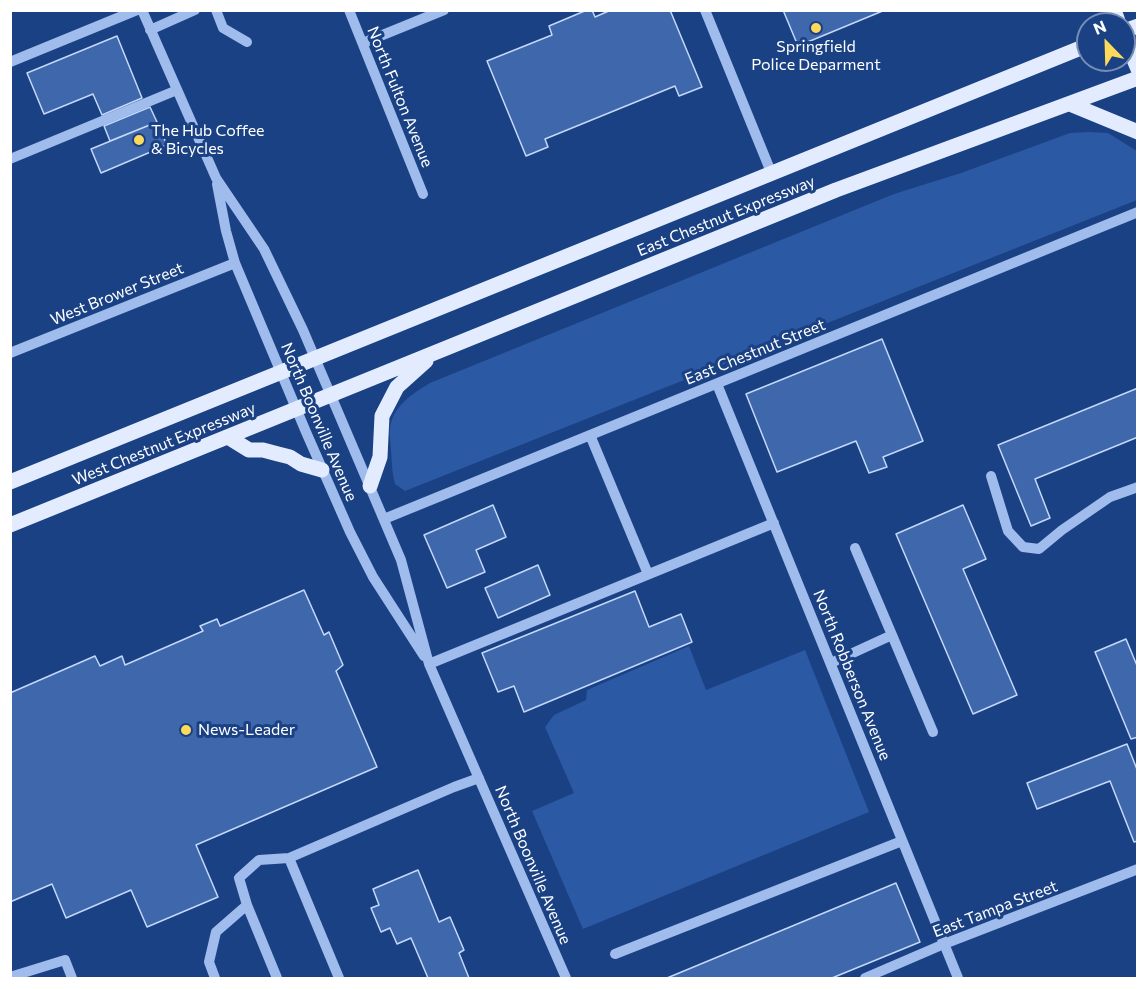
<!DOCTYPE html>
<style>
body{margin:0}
#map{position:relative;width:1148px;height:989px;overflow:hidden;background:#1a4184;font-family:Commissioner,sans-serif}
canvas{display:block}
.frame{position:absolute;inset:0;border:12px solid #fff;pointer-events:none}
.north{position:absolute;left:1076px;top:12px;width:60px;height:60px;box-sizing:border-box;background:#1a4184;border:2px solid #768db5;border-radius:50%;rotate:337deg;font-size:16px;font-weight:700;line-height:24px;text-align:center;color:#fff}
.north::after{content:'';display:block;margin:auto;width:21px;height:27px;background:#feda5a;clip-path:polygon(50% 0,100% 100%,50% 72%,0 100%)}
</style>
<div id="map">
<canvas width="1148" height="989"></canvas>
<div class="frame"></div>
<div class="north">N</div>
</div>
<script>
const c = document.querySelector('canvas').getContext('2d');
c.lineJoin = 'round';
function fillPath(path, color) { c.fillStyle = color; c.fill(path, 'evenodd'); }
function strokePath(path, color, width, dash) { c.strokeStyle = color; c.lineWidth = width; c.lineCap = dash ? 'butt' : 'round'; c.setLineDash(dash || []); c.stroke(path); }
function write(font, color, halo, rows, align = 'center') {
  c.font = font + ' Commissioner,sans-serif'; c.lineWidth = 6; c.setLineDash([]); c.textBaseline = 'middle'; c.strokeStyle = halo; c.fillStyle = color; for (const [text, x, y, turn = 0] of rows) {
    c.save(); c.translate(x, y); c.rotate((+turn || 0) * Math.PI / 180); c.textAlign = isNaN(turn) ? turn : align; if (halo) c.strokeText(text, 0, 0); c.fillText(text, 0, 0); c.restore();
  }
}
fillPath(new Path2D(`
 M1089,132l19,1 29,18v49l-732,291 -10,-7c-3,-11 -3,-21 -4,-33 0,-7 -2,-16 -1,-23 3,-22 23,-35 40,-45l464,-189 67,-21 109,-40z
 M689,646l17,44 99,-40 64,162 -286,117 -51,-118 42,-18 -29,-66 9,-12 32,-15 1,-10z`), '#2c59a3');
const building = new Path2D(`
 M587,10h5l3,7 16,-7h59l32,77 -23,9 -4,-10 -130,53 3,8 -22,9 -39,-95 65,-26 -3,-9z
 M783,10h102l-87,36z
 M117,36l25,62 -40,17 -9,-21 -49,20 -17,-41z
 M150,107l7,15 -47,19 -6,-15z
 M157,122l10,23 -66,28 -10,-24z
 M882,339l41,102 -40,16 4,10 -18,6 -13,-32 -79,31 -31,-78z
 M1138,388v49l-103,42 15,39 -19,8 -33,-81z
 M493,505l13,32 -30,13 9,22 -38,16 -23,-53z
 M963,505l23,54 -23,10 54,126 -44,19 -77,-180z
 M538,565l12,30 -52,23 -13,-30z
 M304,590l20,45 5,-3 14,33 -7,6 41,96 -181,78 22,52 -71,30 -16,-37 -65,28 -14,-34 -42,18v-209l85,-37 5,10 22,-10 3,9 78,-34 -3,-5 17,-7 3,7z
 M635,591l14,36 32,-13 11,28 -168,70 -10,-26 -16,6 -16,-39z
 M1126,639l12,29v69l-7,2 -36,-87z
 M1127,744l11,28v69l-4,1 -24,-61 -73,28 -10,-26z
 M418,870l21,52 11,-5 14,33 -5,3 10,25h-41l-17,-40 -14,6 -7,-16 -9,4 -10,-24 8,-3 -6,-16z
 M896,883l24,59 -88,36h-165z`);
fillPath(building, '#3e68ab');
strokePath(building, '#c4d8f9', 1.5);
strokePath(new Path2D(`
 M142,10l74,168 48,71 39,81 98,230 28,104 137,314
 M216,10l7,18 24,14
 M349,10l74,184
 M705,10l66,162
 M150,30l45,-20
 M363,43l81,-33
 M10,62l127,-52
 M10,159l167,-69
 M217,184l9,47 9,32 71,169 44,100 23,45 51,79
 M10,353l225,-90
 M717,384l241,594
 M590,435l58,139
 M991,476l17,55 15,16 16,2 23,-19 48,-33 28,-10
 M384,519l754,-307
 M892,635l41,97
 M831,663l61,-28 -37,-87
 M429,664l345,-141
 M289,858l165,-71 25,-9
 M615,954l287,-113
 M10,977l55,-17 7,18
 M215,978l-6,-16 7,-30 31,-27
 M277,978l-30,-73 -8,-27 20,-18 30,-2 50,120
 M865,978l79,-34 194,-75`), '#9fbcec', 10);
strokePath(new Path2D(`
 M1114,10l5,14
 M1124,31l14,-5
 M1124,36l14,33
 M1070,104l68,28
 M228,437l21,13h14l15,4 12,3 11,7 21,6
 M10,482l1078,-437
 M370,486l10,-29 2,-41 15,-29 29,-26
 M10,525l826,-335 302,-112`), '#e3ecff', 15);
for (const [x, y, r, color] of [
 [816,28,6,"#feda5a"],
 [139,140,6,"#feda5a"],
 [186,730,6,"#feda5a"]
]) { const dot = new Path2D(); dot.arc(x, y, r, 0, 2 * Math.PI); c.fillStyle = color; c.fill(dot); strokePath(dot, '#1a4184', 2); }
write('16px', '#fff', '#1a4184', [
 ["Springfield",816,47,"center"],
 ["Police Deparment",816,65,"center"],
 ["The Hub Coffee",151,131],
 ["& Bicycles",151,149],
 ["News-Leader",198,730]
], 'left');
write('16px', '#fff', '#1a4184', [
 ["North Fulton Avenue",400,97,68],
 ["East Chestnut Expressway",726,216,-22],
 ["West Brower Street",117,294,-22],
 ["East Chestnut Street",755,352,-22],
 ["North Boonville Avenue",319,422,67],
 ["West Chestnut Expressway",164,444,-22],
 ["North Robberson Avenue",852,675,68],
 ["North Boonville Avenue",533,865,67],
 ["East Tampa Street",995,909,-21]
]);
</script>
